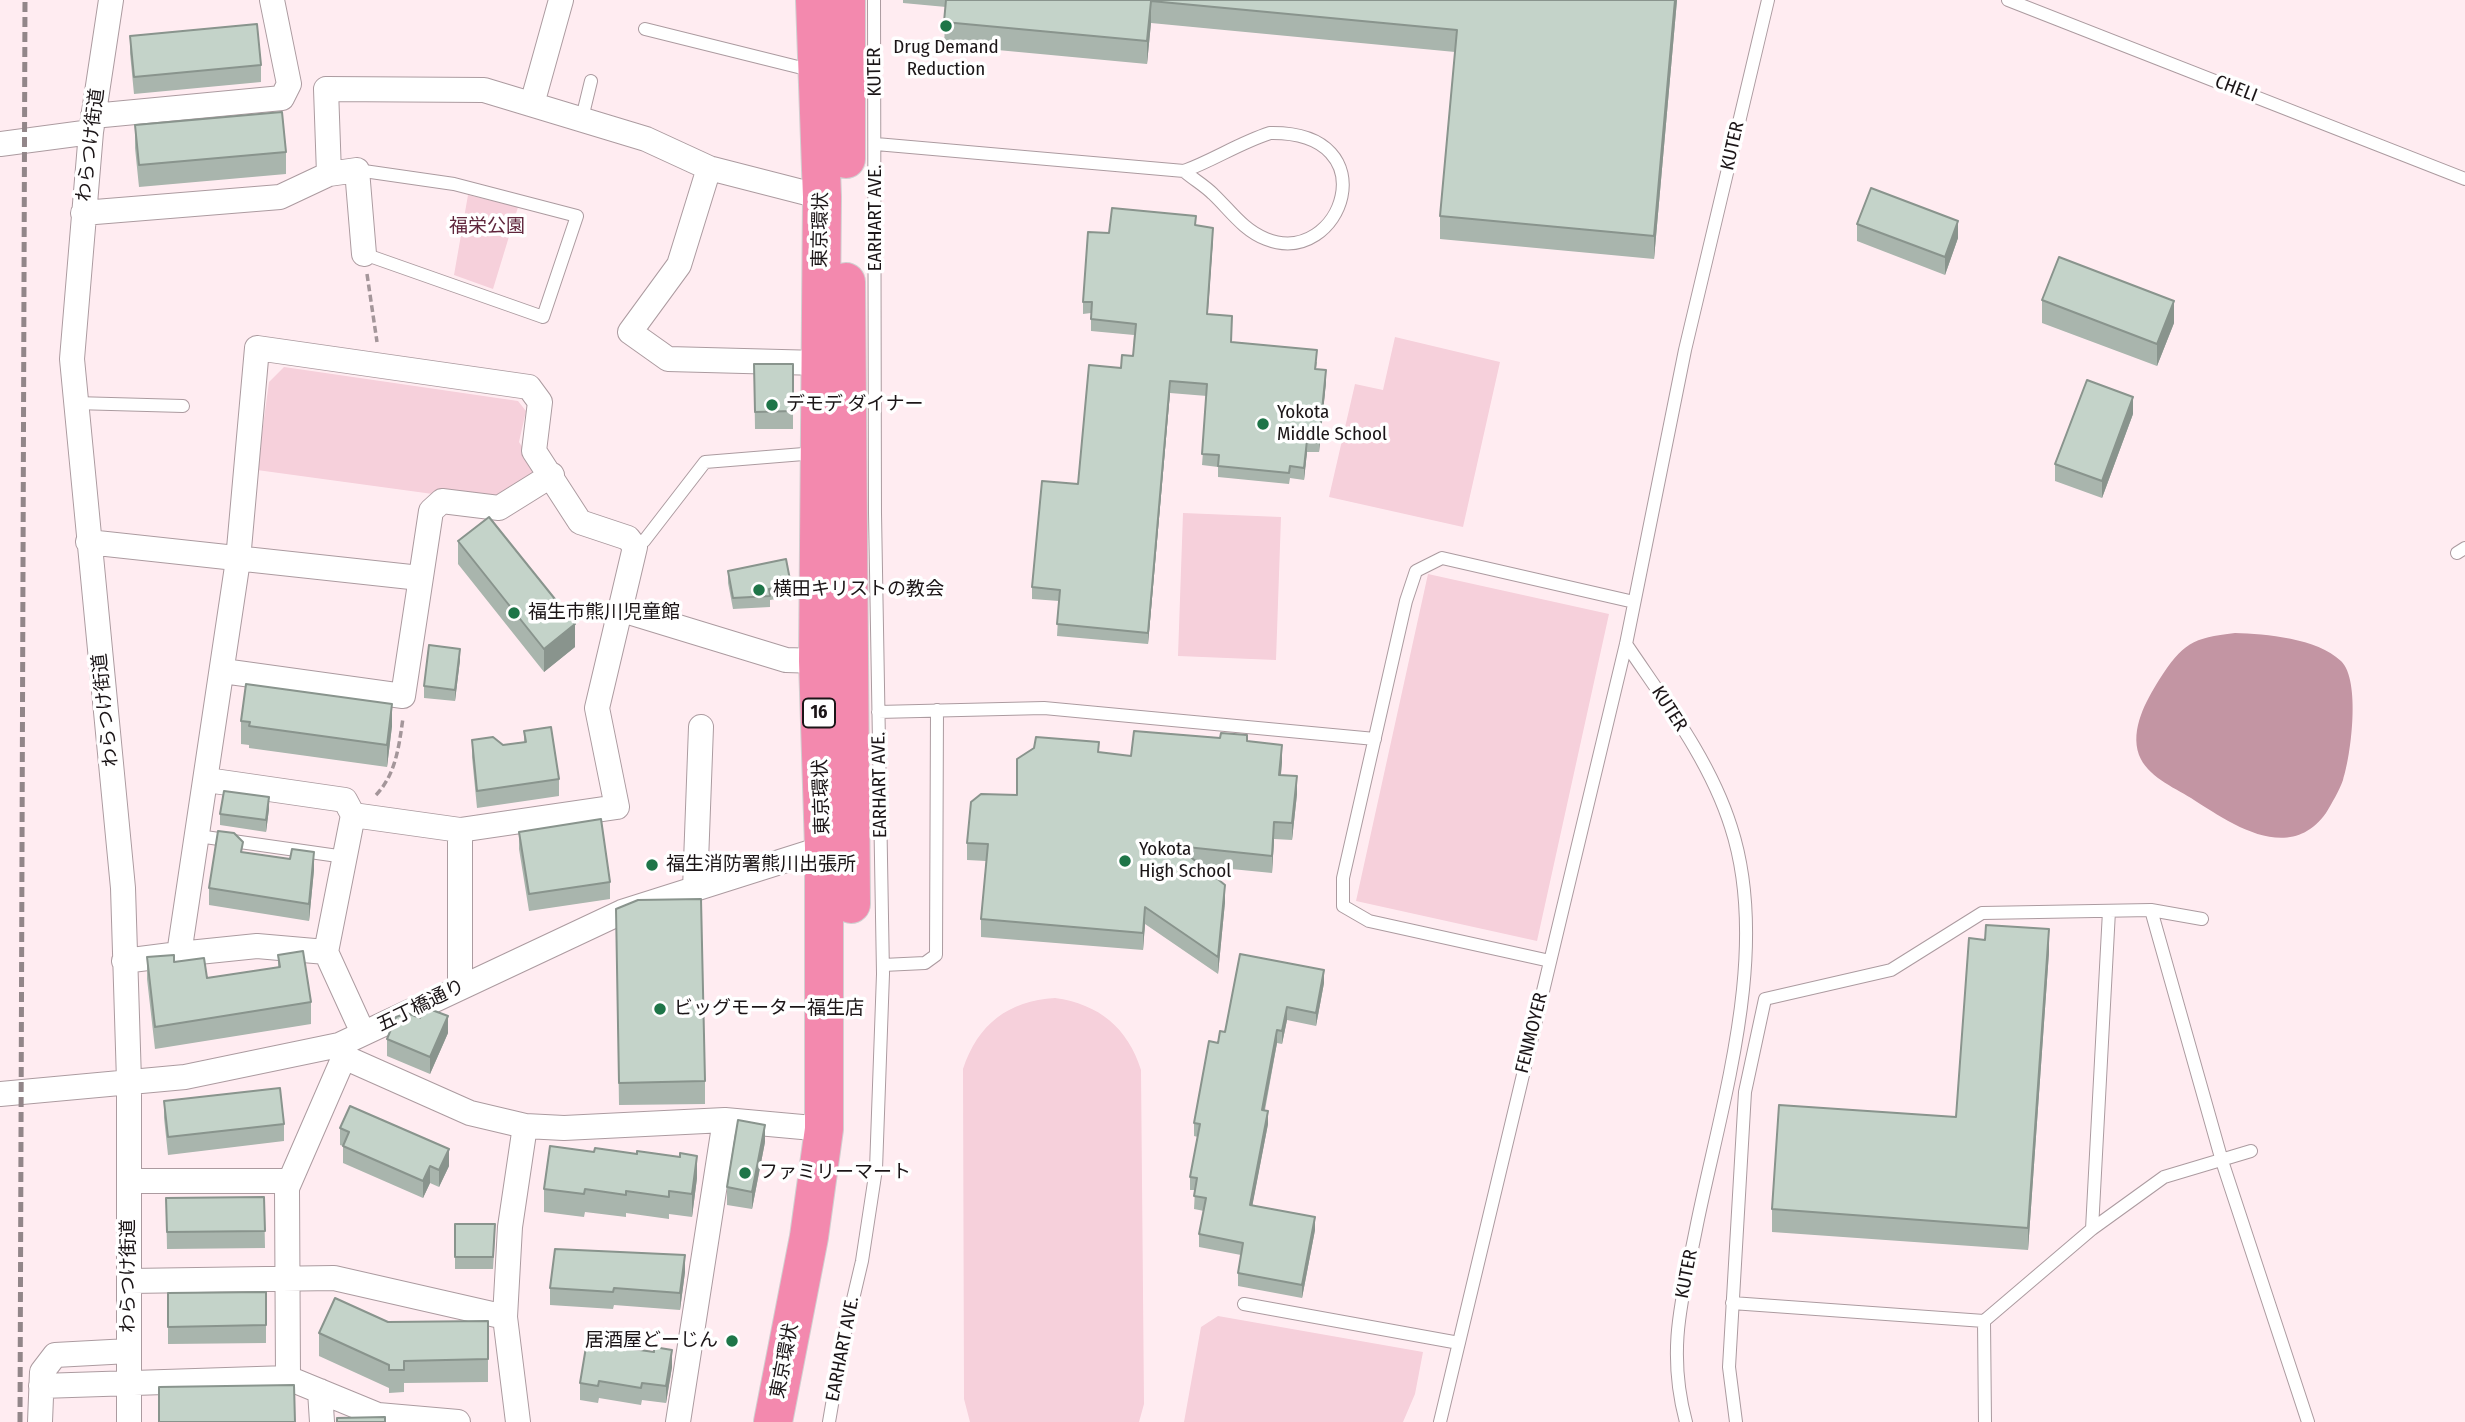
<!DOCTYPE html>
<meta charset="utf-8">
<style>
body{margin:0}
canvas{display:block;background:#ffecf1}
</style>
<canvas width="2465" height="1422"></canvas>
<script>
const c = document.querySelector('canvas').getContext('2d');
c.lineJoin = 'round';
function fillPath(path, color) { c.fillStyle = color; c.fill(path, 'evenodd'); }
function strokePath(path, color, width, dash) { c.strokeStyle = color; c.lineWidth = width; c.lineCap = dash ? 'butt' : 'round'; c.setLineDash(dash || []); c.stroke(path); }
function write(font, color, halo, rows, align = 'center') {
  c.font = font + ' "Fira Sans Condensed","Noto Sans JP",sans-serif'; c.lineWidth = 7; c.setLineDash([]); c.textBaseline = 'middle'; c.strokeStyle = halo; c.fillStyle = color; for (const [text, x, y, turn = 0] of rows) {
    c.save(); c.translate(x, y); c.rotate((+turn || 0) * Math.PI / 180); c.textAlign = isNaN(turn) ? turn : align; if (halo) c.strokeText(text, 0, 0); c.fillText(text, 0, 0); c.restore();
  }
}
fillPath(new Path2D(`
 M468,195l50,12 -25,82 -39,-14z
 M1395,337l105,25 -37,165 -134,-30 26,-113 28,6z
 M284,367l234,34 8,10 -7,31 20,32 -55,27 -227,-31 12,-88z
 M1183,513l98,4 -5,143 -98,-4z
 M1428,574l181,40 -72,327 -181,-40z
 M1055,998c44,6 73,30 86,72l3,334 -5,18h-169l-6,-23 -1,-330c15,-45 45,-68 92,-71z
 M1218,1316l205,36 -8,42 -12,28h-219l17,-95z`), '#f6d0db');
fillPath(new Path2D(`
 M2235,633c31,1 82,5 106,28 20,19 10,95 2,119 -4,11 -11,23 -17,33 -37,52 -96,10 -135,-15 -18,-11 -44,-22 -52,-43 -9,-26 7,-54 20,-75 24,-37 33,-42 76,-47z`), '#c395a3');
const lane = new Path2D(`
 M2008,0l457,179
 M645,29l169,42
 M582,118l9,-37
 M1270,133c120,-2 72,136 -4,106 -23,-9 -36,-29 -53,-45 -9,-9 -20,-15 -29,-23 30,-11 55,-28 86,-38z
 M876,144l308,27
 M357,170l97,14 123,32 -34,101 -179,-63
 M75,403l108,3
 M635,547l9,-6 61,-79 111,-9
 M2457,553l8,-5
 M1626,644c39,58 84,116 105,183 40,123 -9,274 -34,397 -14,72 -31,124 -11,198
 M878,712l166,-4 331,31
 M198,836l147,21
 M2151,910l71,251 86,261
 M1550,961l-181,-40 -26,-15v-28l63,-277 10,-30 26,-13 192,44
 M883,965l42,-2 11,-8 1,-245
 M2092,1229l17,-318
 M1732,1303l252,18 108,-92 72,-52 87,-26
 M1244,1304l215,39
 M1984,1321l1,101
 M829,1422l13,-76 20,-85 14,-92 7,-195 -8,-461 -1,-513
 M1440,1422l186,-778 59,-294 83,-350
 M1736,1422l-7,-55 16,-275 20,-93 126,-29 91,-57 169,-3 51,9`);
const street = new Path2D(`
 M111,0l-20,132 -19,227 51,529 6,193v341
 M532,104l29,-104
 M93,116l189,-18 7,-14 -17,-84
 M0,144l91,-12
 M709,168l-30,97 -49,67 38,27 151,4
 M329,174l-3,-85 158,1 162,49 63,29 113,29
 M83,213l197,-16 49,-23 28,-4 7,84
 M88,542l332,36
 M619,609l167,51 32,1
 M223,671l180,25 28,-185 11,-10 57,7 53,-33
 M695,889l6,-162
 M326,952l37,81
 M179,954l78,-8 69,6 27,-137
 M124,961l55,-7 59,-394 19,-212 272,39 11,15 -6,49 46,71 48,16 7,9 -38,161 20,99 -157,23 -107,-15 -8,-15 -138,-20
 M460,987v-157
 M339,1045l5,12 126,56 55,13 39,2 161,-8 99,9
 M0,1094l185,-17 154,-32 283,-133 202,-64h14
 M129,1181h161
 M129,1281l205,-3 171,39
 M288,1378l-1,-190 57,-131
 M41,1386l247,-8 90,37 80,7
 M320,1391l2,31
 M40,1422l2,-50 13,-17 74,-4
 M518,1422l-13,-105 5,-90 15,-101
 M678,1422l47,-302`);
const highway = new Path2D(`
 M846,159v-159
 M846,282l5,622
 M773,1422l36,-185 15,-108v-281l-6,-187 4,-464 -7,-197`);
strokePath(lane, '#ac9ba0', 14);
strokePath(street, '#ac9ba0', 26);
strokePath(highway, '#d1d0d1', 40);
strokePath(new Path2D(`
 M367,274l10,68
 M376,795c20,-21 23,-49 27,-77`), '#a4969a', 3.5, [7, 3.5]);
strokePath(lane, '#fff', 12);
strokePath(street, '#fff', 24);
strokePath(highway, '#f389ae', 38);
strokePath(new Path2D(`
 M20,1422l5,-1422`), '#928689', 5, [10, 5]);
fillPath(new Path2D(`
 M903,0h774l-23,259 -214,-20v-23l15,-164 -304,-29 -4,41 -203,-19 2,-38 -43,-4z
 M130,36l131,29v17l-127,12 -4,-41z
 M135,125l151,27v22l-147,13 -4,-39z
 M1857,224l101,14 -13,37 -88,-34z
 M1196,226l17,13 -6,75 25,14 -1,14 86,20 -1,7 10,13 -7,70h-12l-3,28 -14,-2 -1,6 -71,-7v-10l-16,-2 5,-69 -37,-3 -22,251 -91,-8 2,-35 -27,-2v-12l46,-103 43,-116 12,-12 1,-21 -43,-4v-18l-8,1v-12z
 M2042,300l132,23 -17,43 -115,-43z
 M754,364h39v65h-38z
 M2133,414l-31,84 -47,-17v-17z
 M458,541l117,106 -31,25 -86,-108z
 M728,571l63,14v12l-21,3v7l-37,2 -5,-26z
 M460,660l-5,41 -31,-3v-12z
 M241,721l151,5 -5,41 -138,-19v-3l-8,-1z
 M524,731l35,48v17l-82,12 -5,-51v-17l31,5 21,-3z
 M1247,741l35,21 -1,13 16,19 -5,46 -18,-1 -2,34 -71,-7 24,36 -7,72 -73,-50 -2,26 -162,-13v-18l5,-58 -19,-1v-17l50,-48 82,-43 32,4z
 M269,809l-3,23 -46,-7v-11z
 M519,832l91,50v17l-81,12 -10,-62z
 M243,852l71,18 -5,51 -100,-16v-17z
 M616,909l89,172v23l-86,1z
 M2049,952l-21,298 -256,-18v-23l184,-92z
 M278,955l33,47v22l-156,25 -8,-70v-22l27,5 33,16 71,-11z
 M1324,983l-8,43 -29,-6 -5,24 -5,-1 -12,67 3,14 -16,82 63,24 -13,68 -64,-12v-13l3,-18 -42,-8v-13l5,-23 -10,-2 1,-19h-5v-13l8,-40 -4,-1v-13l24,-80 7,-11z
 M448,1033l-18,41 -43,-18v-17z
 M164,1101l120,23v17l-116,14 -4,-37z
 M340,1128l109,38 -10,21 -9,-4 -7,15 -80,-35v-17l-3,-1z
 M765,1142l-13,67 -25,-4v-18z
 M594,1152l86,5 17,21 -5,39 -23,-3v5l-43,-6v4l-41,-5 -1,5 -40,-5v-23z
 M264,1197l1,51 -98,1 -1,-51z
 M455,1224l40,12 -2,33h-38z
 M685,1272l-5,38 -66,-5 -1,4 -63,-4v-17z
 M266,1292v51l-98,1v-51z
 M488,1321v61l-84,1v9l-15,1v-5l-70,-32v-23l69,-11z
 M672,1367l-6,36 -24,-3 -1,5 -42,-7 -1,5 -18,-3v-17z`), '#a9b5ad');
fillPath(new Path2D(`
 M1675,0h2l-23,259v-23z
 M1151,1v22l-4,41v-23z
 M1958,221v17l-13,37v-18z
 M1213,228v11l-6,86v-11z
 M2174,301v22l-17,43v-22z
 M1326,370v12l-7,70v-12z
 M1170,381v12l-22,251v-11z
 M2133,397v17l-31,84v-17z
 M1307,440v12l-3,28v-12z
 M575,624v23l-31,25v-23z
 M460,649v11l-5,41v-11z
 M392,704v22l-5,41v-22z
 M1282,745v17l-3,30v-17z
 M1297,776v18l-5,46v-17z
 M269,797v12l-3,23v-12z
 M1274,822v17l-2,34v-17z
 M314,852v18l-5,51v-17z
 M1225,885v17l-7,72v-17z
 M1145,907v17l-2,26v-17z
 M2049,929v23l-21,298v-22z
 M1324,970v13l-8,43v-13z
 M1287,1007v13l-5,24v-13z
 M448,1016v17l-18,41v-17z
 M1277,1030v13l-15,79v-12z
 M1268,1111v13l-18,94v-13z
 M765,1125v17l-13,67v-17z
 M449,1149v17l-10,21v-17z
 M697,1156v22l-5,39v-23z
 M430,1166v17l-7,15v-17z
 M1315,1217v13l-13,68v-13z
 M685,1255v17l-5,38v-17z
 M672,1350v17l-6,36v-17z`), '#89948d');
const building = new Path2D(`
 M946,0h729l-21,236 -214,-20 17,-186 -306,-29 -4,40 -203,-19z
 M257,24l4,41 -127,12 -4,-41z
 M282,112l4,40 -147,13 -4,-40z
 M1871,188l87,33 -13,36 -88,-33z
 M1112,208l84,8 -1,9 18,3 -6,86 25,2 -1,26 86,8 -2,19 11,1 -7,70h-12l-3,28 -14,-2 -1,7 -71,-7 1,-11 -17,-1 5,-70 -37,-3 -22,252 -91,-9 3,-34 -28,-3 10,-106 36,3 11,-119 32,3 1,-13 11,1 3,-32 -45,-5 1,-17h-9l5,-70 21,1z
 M2059,257l115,44 -17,43 -115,-44z
 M754,364h39v47l-38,1z
 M2087,380l46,17 -31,84 -47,-17z
 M489,517l86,107 -31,25 -86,-108z
 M786,559l5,26 -22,4 1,7 -37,2 -5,-27z
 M429,645l31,4 -5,41 -31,-4z
 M246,684l146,20 -5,41 -138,-19 1,-4 -9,-1z
 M551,727l8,52 -82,12 -5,-51 21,-3 10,8 23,-3 -2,-11z
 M1134,731l86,7 1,-5 26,2v6l35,4 -3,30 18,1 -5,47 -18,-1 -2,34 -95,-10 48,39 -7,72 -73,-50 -2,26 -162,-14 7,-75 -21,-1 4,-41 10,-8 36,1v-36l17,-11 2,-11 63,5 -1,10 33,4z
 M224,791l45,6 -3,23 -46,-6z
 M601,819l9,63 -81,12 -10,-62z
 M218,831l16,2 9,9 -2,10 49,7 2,-10 22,3 -5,52 -100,-16z
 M701,899l4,182 -86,2 -3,-174 22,-9z
 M1986,925l63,4 -21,299 -256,-19 7,-104 177,12 13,-179 16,2z
 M303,951l8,51 -156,25 -8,-70 27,-2v7l30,-4 3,20 73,-11 -2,-12z
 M1240,954l84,16 -8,43 -29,-6 -5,24 -5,-1 -15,80 6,1 -18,94 65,12 -13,68 -64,-12 5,-30 -44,-9 7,-36 -12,-2 3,-18 -7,-1 10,-53 -6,-1 15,-82 9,2 2,-12 5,1z
 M424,1007l24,9 -18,41 -43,-18 9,-22 11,-4 13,5z
 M280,1088l4,36 -116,13 -4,-36z
 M350,1106l99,43 -10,21 -9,-4 -7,15 -80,-35 6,-14 -9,-4z
 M738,1120l27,5 -13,67 -25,-5z
 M550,1146l44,6 1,-4 42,6v-3l43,6v-4l17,3 -5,38 -23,-3v6l-43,-6v4l-41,-6 -1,5 -40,-5z
 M264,1197l1,34 -98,1 -1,-34z
 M455,1224h40l-2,33h-38z
 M555,1249l130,6 -5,38 -66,-5 -1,4 -63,-4z
 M266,1292v33l-98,2v-34z
 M335,1298l53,24 100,-1v38l-84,2v9h-15v-5l-70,-32z
 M611,1346l43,6v-5l18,3 -6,36 -24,-3 -1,5 -42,-7 -1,5 -18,-3 6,-36 24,3z
 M294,1385l1,37h-136v-35z
 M385,1417v5h-48v-4z`);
fillPath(building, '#c4d3c9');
strokePath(building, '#89948d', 2);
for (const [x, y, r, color] of [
 [946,26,7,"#1e7548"],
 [772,405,7,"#1e7548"],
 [1263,424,7,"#1e7548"],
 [759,590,7,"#1e7548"],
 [514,613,7,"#1e7548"],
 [1125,861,7,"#1e7548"],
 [652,865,7,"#1e7548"],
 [660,1009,7,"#1e7548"],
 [745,1173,7,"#1e7548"],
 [732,1341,7,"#1e7548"]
]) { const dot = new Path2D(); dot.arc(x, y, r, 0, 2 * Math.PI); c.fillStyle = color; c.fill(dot); strokePath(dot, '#fff', 2.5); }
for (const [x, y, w] of [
 [819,713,32]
]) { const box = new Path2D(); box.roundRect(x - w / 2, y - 14.5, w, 29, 5); c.fillStyle = '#fff'; c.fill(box); strokePath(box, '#1b1517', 2); }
write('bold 18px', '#1b1517', null, [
 ["16",819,713]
]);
write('19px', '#1b1517', '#fff', [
 ["Drug Demand",946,48,"center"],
 ["Reduction",946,70,"center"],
 ["デモデ ダイナー",786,405],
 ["Yokota",1277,413],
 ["Middle School",1277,435],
 ["横田キリストの教会",773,590],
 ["福生市熊川児童館",528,613],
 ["Yokota",1139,850],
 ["High School",1139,872],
 ["福生消防署熊川出張所",666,865],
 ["ビッグモーター福生店",674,1009],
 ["ファミリーマート",759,1173],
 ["居酒屋どーじん",718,1341,"right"]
], 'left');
write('19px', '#1b1517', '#fff', [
 ["KUTER",875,72,-91],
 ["CHELI",2236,89,21],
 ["わらつけ街道",91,145,-83],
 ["KUTER",1733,146,-77],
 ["EARHART AVE.",876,218,-90],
 ["東京環状",821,230,-89],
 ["KUTER",1669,709,57],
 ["わらつけ街道",106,710,-96],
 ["EARHART AVE.",880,785,-91],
 ["東京環状",822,797,-92],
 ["五丁橋通り",421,1006,-26],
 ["FENMOYER",1532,1033,-76],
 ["KUTER",1687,1274,-79],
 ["わらつけ街道",129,1276,-90],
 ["EARHART AVE.",843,1349,-79],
 ["東京環状",785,1361,-79]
]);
write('19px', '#60263c', '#fff', [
 ["福栄公園",487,227]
]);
</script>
